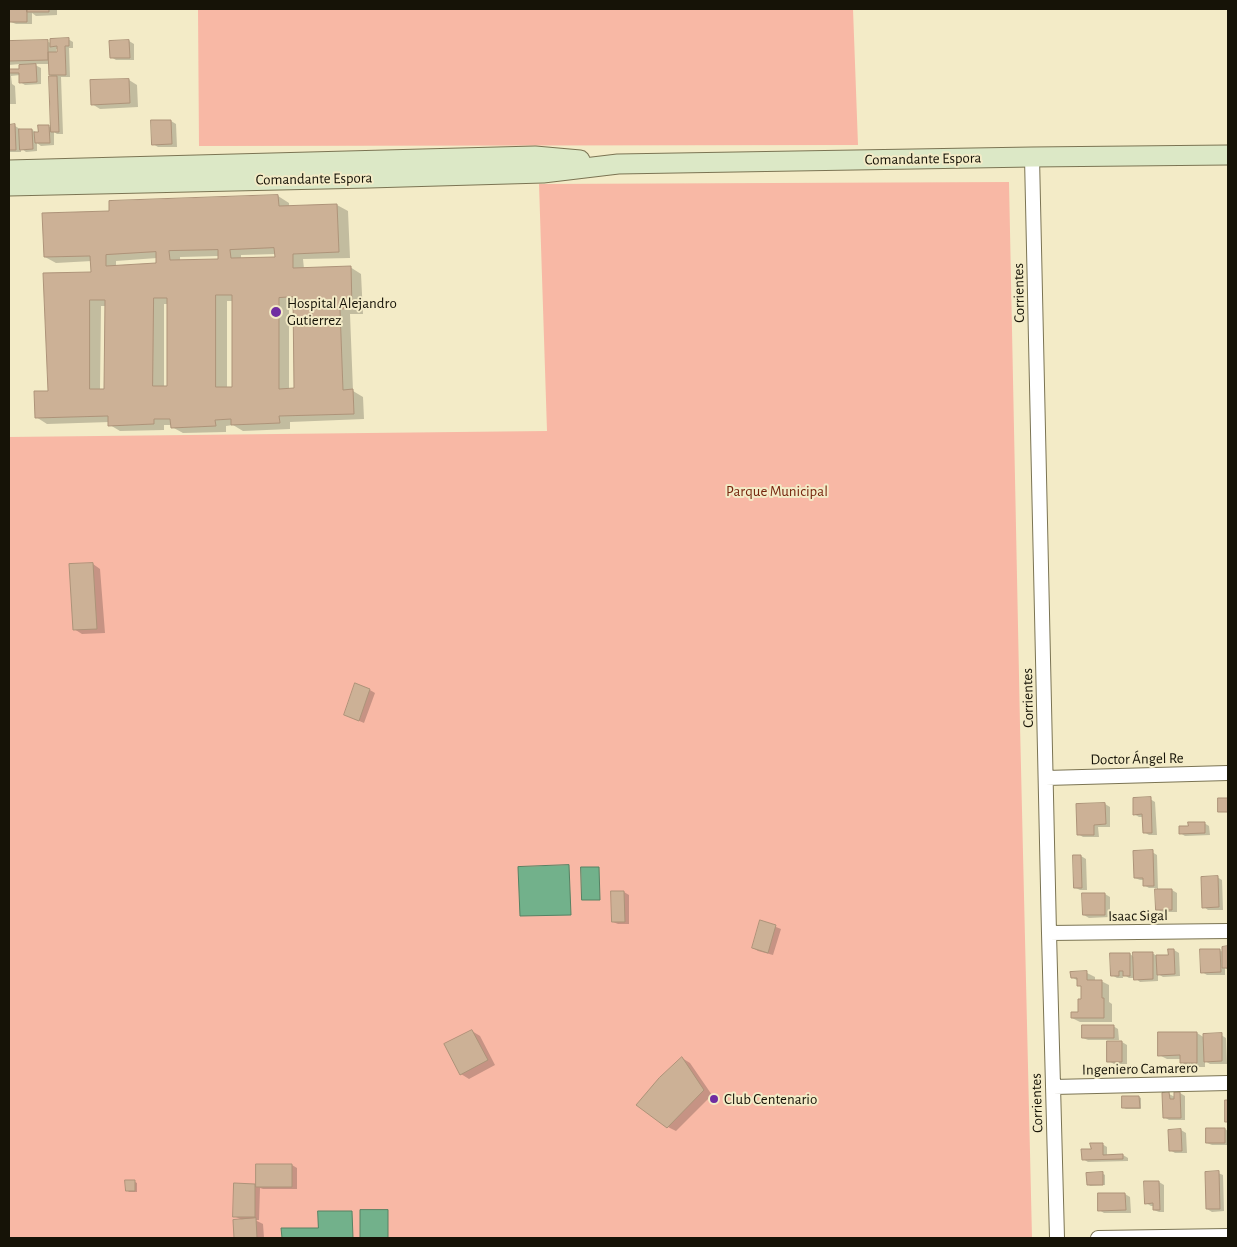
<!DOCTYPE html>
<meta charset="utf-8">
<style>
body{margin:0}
#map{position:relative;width:1237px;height:1247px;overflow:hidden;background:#f3ebc7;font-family:"Alegreya Sans",sans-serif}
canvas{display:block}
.frame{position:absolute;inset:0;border:10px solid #161307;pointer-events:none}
</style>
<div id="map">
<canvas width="1237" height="1247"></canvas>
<div class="frame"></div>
</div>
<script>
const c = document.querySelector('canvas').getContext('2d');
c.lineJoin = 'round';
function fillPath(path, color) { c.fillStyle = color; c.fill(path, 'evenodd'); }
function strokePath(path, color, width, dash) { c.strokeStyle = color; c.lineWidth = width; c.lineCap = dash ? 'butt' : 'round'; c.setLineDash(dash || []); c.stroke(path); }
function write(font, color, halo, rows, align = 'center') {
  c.font = font + ' "Alegreya Sans",sans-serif'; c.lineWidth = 4; c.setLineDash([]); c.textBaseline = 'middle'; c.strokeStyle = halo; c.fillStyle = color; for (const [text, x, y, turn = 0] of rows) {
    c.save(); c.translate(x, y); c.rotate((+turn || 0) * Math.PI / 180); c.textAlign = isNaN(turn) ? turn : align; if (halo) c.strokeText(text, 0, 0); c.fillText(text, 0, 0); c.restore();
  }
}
fillPath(new Path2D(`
 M198,9h655l5,136 -659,1z
 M1009,182l11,543 12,513h-1023v-801l538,-6 -8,-247z`), '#f8b8a5');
const water = new Path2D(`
 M569,865l2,50 -51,1 -2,-49z
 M581,867h18l1,33h-18z
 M388,1210v28h-28v-28z
 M318,1211h34l1,27h-71l-1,-10h37z`);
fillPath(water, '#72b18b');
strokePath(water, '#568263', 1);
fillPath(new Path2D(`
 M9,9h48v6l-21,1 -4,-3v11h-16l-5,-2v-13z
 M68,39l5,3v6h-4l1,29h-9l2,57h-6l-3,-2v13l-13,1 -4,-3v8l-11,1 -5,-4v4h-12v-26h6l5,3v1h12l6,3 10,-7 4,2 -2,-64h-17l8,4v16l-16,1 -5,-3v-7l-9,1 1,8 3,2 1,18h-7v-34h11v-6l-11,1v-22l39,-1 3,1zM56,49h2l1,4h-3z
 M129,41l5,3v16h-18l-5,-3z
 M129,80l8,5 1,22 -38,2 -8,-5 -1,-22z
 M171,121l5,3 1,23h-19l-5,-3z
 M278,196l11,7v4l48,-2 11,6 2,47 -47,1 1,10 46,-2 11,7 2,40h-13l3,77 10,6 1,22 -74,3v7l-47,2 -10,-6 -7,1v6l-43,1 -11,-6v-2h-8v5l-44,1 -10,-6v-3l-63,2 -11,-7 13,-25 43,-119v-12l-36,2 -11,-6 66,-45zM276,254v4l-35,1v-4zM219,256v4l-39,1v-4zM157,258v6l-41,3v-6zM227,301h6v87h-6zM289,303h5l1,87h-6zM164,304h4v83h-4zM101,306h5l-1,84h-5z
 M93,564l7,5 5,64 -23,1 -8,-5z
 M370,690l5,3 -11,30 -19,-8z
 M1150,799l5,3 2,33h-8l-5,-3 -1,-15h-4l-5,-3z
 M1105,804l5,3v20h-12l1,10h-16l-5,-3z
 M1204,823l5,3 1,9 -25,1 -5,-3 9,-6z
 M1152,852l5,3 1,35h14l5,3v19h-15l-5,-3v-21h-8l-5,-3v-5h-4l-5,-2z
 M1081,856l5,3 1,31h-7l-4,-2z
 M1217,877l5,3 1,30h-15l-4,-3z
 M624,892l5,3v29h-11l-5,-2z
 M1105,894l5,3v20l-21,1 -5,-3z
 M761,922l15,5 5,2 -8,26 -15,-4 -5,-3z
 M1223,948h5v22l-3,-2v7h-18l-5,-3 17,-22 4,2z
 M1170,950h4l5,3 1,23 -17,1 -5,-3v7l-18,1 -5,-4h-6l-6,-4v4h-6l-5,-3 18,-21 4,3 18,-4 5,3h13z
 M1087,973l8,4v4h6l8,4v17l3,2v18h-32l-8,-4 7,-5 3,-13v-13l-3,-2 -1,-4 -6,-4z
 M1113,1026l5,3 1,11h-31l-5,-2z
 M472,1031l8,5 15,29 -26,14 -8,-5z
 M1197,1033l8,5 16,-3 5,3 1,26h-17l-5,-3v6h-16l-8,-5v-3h-14l-8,-4z
 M1122,1042l5,3v19h-13l-5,-3z
 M682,1058l8,5 22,32 -36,36 -8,-4z
 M1180,1093l5,3v24h-16l-5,-3 5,-23 6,3z
 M1123,1097h16l2,1v11h-15l-2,-1z
 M1225,1129l3,2v14h-16l-5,-2z
 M1181,1130l5,3 1,20h-12l-5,-3 -1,-19z
 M1102,1144l5,3v9l16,-1 5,3v3l-40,1 -5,-3 9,-9z
 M258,1165h34l5,3v21h-34l-3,-1 -1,32h-4l8,4 1,14h-28l-1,-17 7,-1 -8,-4 21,-31 3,2z
 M1102,1173l3,2v10l-15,1 -2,-2z
 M1218,1173l5,2 1,36 -12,1 -5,-3z
 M135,1182l2,1v9h-8l-2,-2z
 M1159,1182l5,3v27h-5l-5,-2v-4h-3l-5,-3z
 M1099,1194h26l5,3 1,16h-27l-5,-3z`), '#0003');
const building = new Path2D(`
 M9,9h18v13h-17z
 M27,9h22v3h-22z
 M69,38v8h-4l1,29h-17l-1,-23h9v-6l-7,1v-8z
 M48,40v20l-39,1v-20z
 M129,40l1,18h-20l-1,-17z
 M36,64l1,18 -18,1v-10h-10v-4h10v-4z
 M49,76h8l2,56h-8z
 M129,79l1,24 -39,2 -1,-25z
 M151,120h20l1,24 -20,1z
 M15,124l1,26h-7v-25z
 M38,125h11l1,18h-15l-1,-11h4z
 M19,129h13l1,20 -13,1z
 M278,195l1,11 58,-2 2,48 -46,2v14l58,-2 1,42 -12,1 3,81 10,-1 1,25 -75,2 1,7 -49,2v-6l-16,1 1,6 -45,2 -1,-9h-16v5l-46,2v-10l-73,2 -1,-27h14l-5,-118 48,-1 -1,-16 -46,1 -2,-44 67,-2v-10zM274,248l1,9 -44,1 -1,-8zM218,250v9l-48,1 -1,-9zM156,252v11l-50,3v-11zM216,295h16v92h-16zM293,297l1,91 -15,1v-91zM154,298h13v88h-14zM90,300h15l-1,89h-14z
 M93,563l4,66 -24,1 -4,-66z
 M355,683l15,6 -11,32 -15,-6z
 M1151,797l1,36h-9l-1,-19 -9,1v-17z
 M1218,798h10v14h-10z
 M1105,803l1,21 -12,1v10h-17l-1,-31z
 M1188,822h17v11l-26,1v-8h9z
 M1153,850l1,36h-11v-8h-9l-1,-27z
 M1073,855h8l1,33h-8z
 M1218,876l1,31 -17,1 -1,-31z
 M1155,889h17v21h-16z
 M611,891h13l1,31h-13z
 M1082,893h23v22h-22z
 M760,920l16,5 -8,28 -16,-5z
 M1228,946v22h-6v-21z
 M1168,949h6l1,25 -18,1 -1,-20h12z
 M1200,949h20l1,23 -20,1z
 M1133,952h20v27l-19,1z
 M1110,953h20v23h-7v-5h-4v5h-8z
 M1087,971v9h15v18h2v20h-33v-6h7v-13h3v-13h-4v-8h-6l-1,-6z
 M1082,1025h32v13h-32z
 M472,1030l16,30 -28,15 -16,-31z
 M1158,1032h39v31h-17v-8l-22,1z
 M1222,1033v28l-18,1 -1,-28z
 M1107,1041h15v21h-15z
 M682,1057l22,33 -37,38 -31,-23 23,-27z
 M1169,1092l1,7h4v-7h6l1,26h-18l-1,-25z
 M1122,1096h17l1,12h-18z
 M1225,1100h3v22h-3z
 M1206,1128h19v15h-19z
 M1181,1129l1,22h-13l-1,-21z
 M1090,1143h13v12l20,-1v5l-41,1 -1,-11h10z
 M256,1164h36v23h-36z
 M1219,1171l1,38h-14l-1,-37z
 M1103,1172v13h-16l-1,-12z
 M125,1180h10v11h-9z
 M1144,1181h15l1,29h-7v-7l-8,1z
 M234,1183l21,1v33h-22z
 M1098,1193h27l1,17 -28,1z
 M256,1218l1,20h-23l-1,-18z`);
fillPath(building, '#ccb196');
strokePath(building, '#ad9379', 1);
const street = new Path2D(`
 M1032,157l17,776 8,305
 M1046,778l182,-5
 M1049,933l179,-2
 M1053,1087l175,-4
 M1098,1238l130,-2`);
const secondary = new Path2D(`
 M9,170l526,-14 45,4
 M9,186l360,-8 174,-5 75,-9 414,-7 196,-2`);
strokePath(street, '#7b7453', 16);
strokePath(secondary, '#7b7453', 21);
strokePath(street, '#fff', 14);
strokePath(secondary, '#dce8c6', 19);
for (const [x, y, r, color] of [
 [276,312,6,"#702da1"],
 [714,1099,5,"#702da1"]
]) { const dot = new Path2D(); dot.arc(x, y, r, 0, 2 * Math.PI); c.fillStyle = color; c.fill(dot); strokePath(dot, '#f3ebc7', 2); }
write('15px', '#161307', '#f3ebc7', [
 ["Comandante Espora",923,159,-1],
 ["Comandante Espora",314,179,-1],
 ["Corrientes",1019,293,-91],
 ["Corrientes",1028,698,-91],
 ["Doctor Ángel Re",1137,759,-1],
 ["Isaac Sigal",1138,916,-1],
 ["Ingeniero Camarero",1140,1069,-1],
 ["Corrientes",1037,1103,-92]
]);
write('15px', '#161307', '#f3ebc7', [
 ["Hospital Alejandro",287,303],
 ["Gutierrez",287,320],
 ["Club Centenario",724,1099]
], 'left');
write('15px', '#772810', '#f3ebc7', [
 ["Parque Municipal",777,491]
]);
</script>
